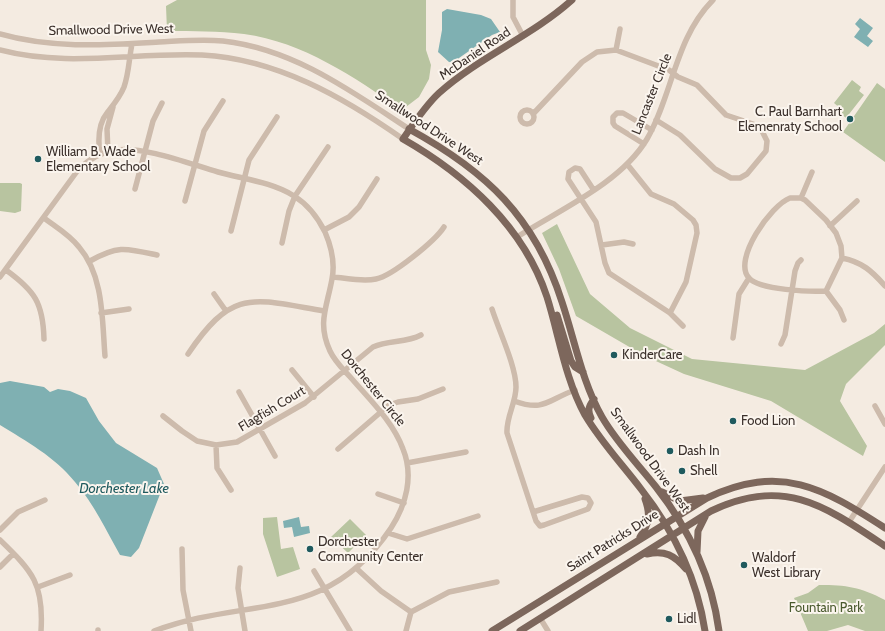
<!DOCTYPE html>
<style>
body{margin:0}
canvas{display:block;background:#f4ebe1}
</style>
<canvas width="885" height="631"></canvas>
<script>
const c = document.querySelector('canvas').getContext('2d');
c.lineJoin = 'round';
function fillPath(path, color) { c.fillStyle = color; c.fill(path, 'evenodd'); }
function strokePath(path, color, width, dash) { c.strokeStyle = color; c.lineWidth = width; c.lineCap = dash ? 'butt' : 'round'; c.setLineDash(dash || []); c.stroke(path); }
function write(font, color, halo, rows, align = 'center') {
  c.font = font + ' Cabin,sans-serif'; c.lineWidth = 4; c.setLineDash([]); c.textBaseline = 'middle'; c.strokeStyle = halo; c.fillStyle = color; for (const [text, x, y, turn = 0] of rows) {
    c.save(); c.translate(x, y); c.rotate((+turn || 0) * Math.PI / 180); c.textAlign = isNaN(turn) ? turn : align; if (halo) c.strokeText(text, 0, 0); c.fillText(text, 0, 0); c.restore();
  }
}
fillPath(new Path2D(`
 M177,0h249v50l5,15 -2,14 -10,18 -17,13c-48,-33 -99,-68 -158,-76 -26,-3 -51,-3 -77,-3l-1,-25z
 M852,80l9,7 -2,4 5,4 -18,23 -7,-6 2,-3 -7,-6z
 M877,83l8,6v73l-42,-30z
 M0,183h20l2,1 -1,27 -6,2 -15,-2z
 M557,224l33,70 40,34 62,31 113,11 69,-37 11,-9v21l-39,39 -6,17 27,45 -4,10 -92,-55 -87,-27 -39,-18 -69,-40 -17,-47 -17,-36z
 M277,517l4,32 12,-2 7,22 -23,8 -14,-43v-16z
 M350,519l16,16 -18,18 -17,-16z
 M819,585c28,0 41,2 66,15v31h-20l-17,-6 -21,6h-19l-14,-33 14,-5z`), '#b8c4a0');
fillPath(new Path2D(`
 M447,9l34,6 10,4 9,13 -8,3 -33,23 -1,5 -9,-1 -11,-10 4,-22v-18z
 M860,18l13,10 -6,8 6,5 -5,6 -14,-10 6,-8 -5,-5z
 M10,381l34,6 6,5 8,-3 12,2 16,7 13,23 17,22 41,25 7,16 -25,64 -8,9 -11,-2c-14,-25 -26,-51 -45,-73 -20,-25 -49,-41 -75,-57v-42z
 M299,517l2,10 8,-1 1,7 -16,4 -2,-10 -8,1 -1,-7z`), '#7fb0b2');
strokePath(new Path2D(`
 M513,0v17l10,19
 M0,34c52,15 106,11 159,8 21,-1 42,-3 64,-1 71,8 128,50 186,88
 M0,50c69,18 133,2 202,5 75,4 141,42 201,84
 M616,50l4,-21
 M520 117a7 7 0 1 1 14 0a7 7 0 1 1-14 0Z
 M533,114l49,-52 15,-10 19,-2 53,20 9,7 19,8 29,30 27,9 9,7 5,10 -1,10 -19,23 -7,4h-9l-16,-9 -35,-34 -24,-15
 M644,144l-29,-18 -2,-3v-6l4,-4h6l29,17
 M108,152l-1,-23 6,-22
 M100,155c-2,-14 -2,-31 7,-42 7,-9 13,-16 17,-26 5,-14 5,-29 8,-43
 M135,189l18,-68 9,-18
 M593,189l-13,-20 -5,-1 -6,4 -1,7 28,43 9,41 4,10 61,40 16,-31 11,-49 -1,-8 -3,-5 -19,-16 -23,-10 -24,-30
 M790,198h11l4,2 21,20 10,13 5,13 1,12 -16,33c-15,1 -67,-1 -77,-13 -17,-18 22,-73 41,-80z
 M801,198l11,-26
 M185,201l19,-70 19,-30
 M44,218c12,9 26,17 35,29 25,29 23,73 26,109
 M830,226l27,-25
 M324,230l25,-13 10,-10 18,-28
 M231,231l18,-71 28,-43
 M517,237c42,-27 104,-54 130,-98 26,-45 28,-101 66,-139
 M282,243l7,-32 6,-15 33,-49
 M602,245l22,-3 9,2
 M842,258c20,4 30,13 43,28
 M90,261c28,-16 36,-13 67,-6
 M6,270c29,21 37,33 38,69
 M0,277l78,-107c10,-10 23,-18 38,-20 28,-4 74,14 102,22 25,7 54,10 76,24 13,8 24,22 31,36 6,14 10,32 7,47 -5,28 -15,44 -2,72 5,11 14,19 22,28 19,22 41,43 51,70 11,27 3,56 -12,79 -65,97 -145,68 -237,103
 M333,277c13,1 29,5 43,2 16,-3 59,-38 68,-52
 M826,291l14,19 4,10
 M214,294l12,17
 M492,309c7,22 24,57 24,78 0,16 -10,30 -9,46l29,88 4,5 4,-1 44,-16 3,-6 -3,-5 -6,-1 -49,15
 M101,313l28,-4
 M670,313l13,13
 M733,338l6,-44 10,-16
 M781,344l4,-9 10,-64 3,-8 3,-3
 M188,354c45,-67 65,-55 136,-43
 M292,370l22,27
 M239,392l36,64
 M514,401c31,11 33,-1 61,-11
 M875,406l10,18
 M163,416l19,15 15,10 19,4 21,-3 68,-39 68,-56c16,-7 33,-4 48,-12
 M216,445l1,23 14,22
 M338,449l51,-44 9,-3 20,-3 25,-10
 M407,463l59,-11
 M378,494l26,9
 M849,522l36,-55
 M0,530l18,-18 27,-12
 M388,533l19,6 71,-23
 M0,540c33,32 44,44 41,91
 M182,549l1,41 8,41
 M0,567l13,-13
 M240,568l-2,20 7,43
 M356,568l25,23 30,21 38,-20 48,-10
 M314,571l36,60
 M38,587l32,-12
 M540,618l8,13
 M98,630v1
 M406,631l5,-19`), '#cdbbac', 5.5);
strokePath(new Path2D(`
 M572,0c-40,36 -93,57 -133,93 -14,13 -25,30 -36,46 63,36 121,88 144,158 12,38 18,82 38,118 16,27 37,49 56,74 33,42 56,89 64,142
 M409,129c77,42 126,88 153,173 13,39 20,80 40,115 15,26 36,47 54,70 33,42 56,91 63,144
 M557,315l14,46 4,6 8,5
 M591,418c-4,-8 -2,-12 3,-19
 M662,492l18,9 23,-3
 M640,537c9,-13 11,-22 5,-38
 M697,552l1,-21 7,-14
 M647,554c18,-4 27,1 39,15
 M492,631l215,-133c74,-35 116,-10 178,30
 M520,631l191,-120c73,-35 114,-5 174,35`), '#7d675c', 7);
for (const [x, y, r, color] of [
 [850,119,4,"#1f5a5e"],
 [38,159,4,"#1f5a5e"],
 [614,355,4,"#1f5a5e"],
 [733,421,4,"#1f5a5e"],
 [670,451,4,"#1f5a5e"],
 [682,471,4,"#1f5a5e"],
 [310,549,4,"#1f5a5e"],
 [744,565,4,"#1f5a5e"],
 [669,619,4,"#1f5a5e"]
]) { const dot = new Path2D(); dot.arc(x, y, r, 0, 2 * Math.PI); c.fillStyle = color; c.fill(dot); strokePath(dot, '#fbf5ee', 1.5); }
write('13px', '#3b302b', '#fbf5ee', [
 ["Smallwood Drive West",111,30,-1],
 ["McDaniel Road",475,54,-34],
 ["Lancaster Circle",652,94,-68],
 ["Smallwood Drive West",429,128,33],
 ["Dorchester Circle",373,388,51],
 ["Flagfish Court",272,409,-31],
 ["Smallwood Drive West",650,460,54],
 ["Saint Patricks Drive",613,541,-32]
]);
write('13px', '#3b302b', '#fbf5ee', [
 ["C. Paul Barnhart",842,112,"right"],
 ["Elemenraty School",842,127,"right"],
 ["William B. Wade",46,152],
 ["Elementary School",46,167],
 ["KinderCare",622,355],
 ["Food Lion",741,421],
 ["Dash In",678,451],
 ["Shell",690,471],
 ["Dorchester",318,542],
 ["Community Center",318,557],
 ["Waldorf",752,558],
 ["West Library",752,573],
 ["Lidl",677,619]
], 'left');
write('13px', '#4a5a2e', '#fbf5ee', [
 ["Fountain Park",826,608]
]);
write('italic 14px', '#1f5a5e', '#fbf5ee', [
 ["Dorchester Lake",124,489]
]);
</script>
